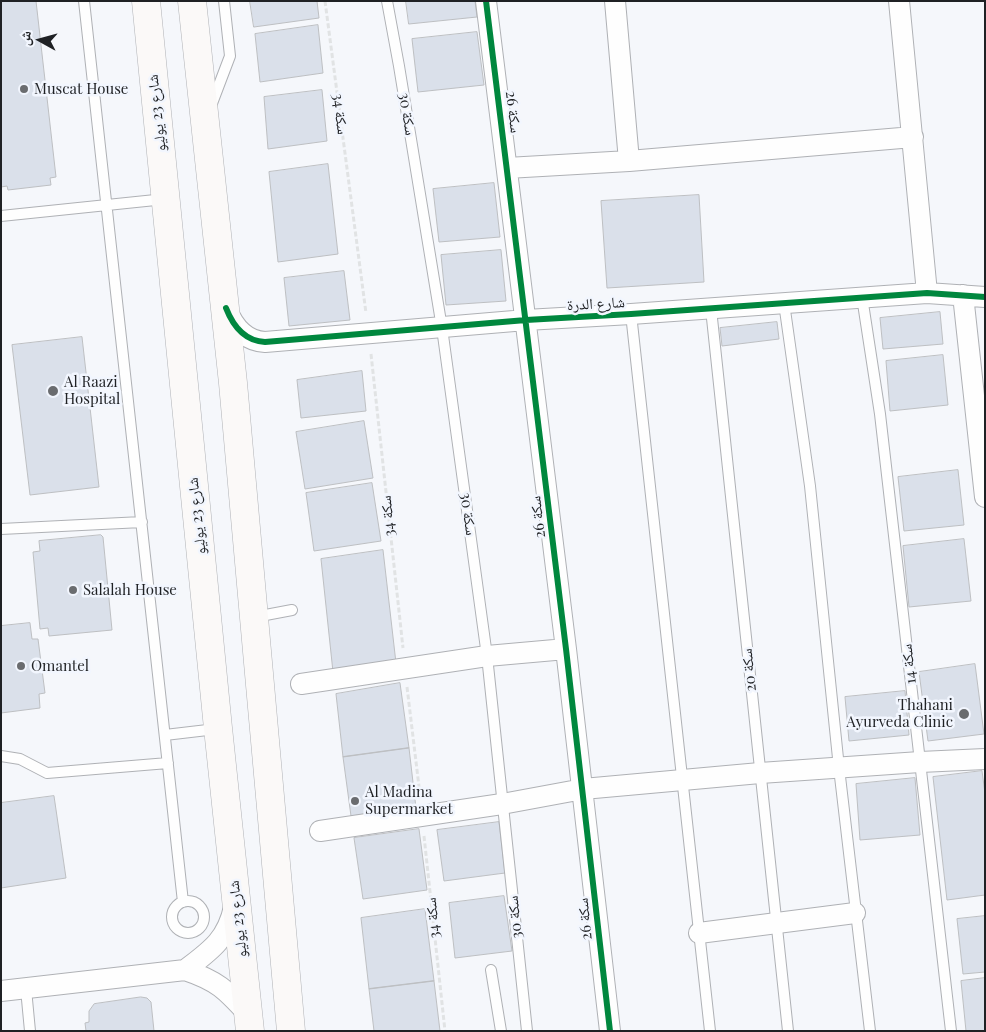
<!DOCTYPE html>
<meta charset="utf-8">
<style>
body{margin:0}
#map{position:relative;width:986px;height:1032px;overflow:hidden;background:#f5f7fb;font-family:"Playfair Display","Noto Naskh Arabic",serif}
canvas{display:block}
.frame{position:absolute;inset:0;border:2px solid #1f2124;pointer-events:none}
.north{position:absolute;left:15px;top:15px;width:50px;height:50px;-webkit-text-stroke:4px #f2f6fe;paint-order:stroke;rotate:277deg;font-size:14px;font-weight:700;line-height:20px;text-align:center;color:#1f2124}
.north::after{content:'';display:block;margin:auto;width:18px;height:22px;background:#1f2124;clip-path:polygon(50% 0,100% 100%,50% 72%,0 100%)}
</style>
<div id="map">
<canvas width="986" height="1032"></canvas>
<div class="frame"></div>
<div class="north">ش</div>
</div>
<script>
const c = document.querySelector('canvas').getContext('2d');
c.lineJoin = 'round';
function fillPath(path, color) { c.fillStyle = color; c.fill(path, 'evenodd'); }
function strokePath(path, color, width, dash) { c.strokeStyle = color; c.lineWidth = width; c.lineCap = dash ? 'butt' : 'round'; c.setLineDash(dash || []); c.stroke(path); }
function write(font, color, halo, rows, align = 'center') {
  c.font = font + ' "Playfair Display","Noto Naskh Arabic",serif'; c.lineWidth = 5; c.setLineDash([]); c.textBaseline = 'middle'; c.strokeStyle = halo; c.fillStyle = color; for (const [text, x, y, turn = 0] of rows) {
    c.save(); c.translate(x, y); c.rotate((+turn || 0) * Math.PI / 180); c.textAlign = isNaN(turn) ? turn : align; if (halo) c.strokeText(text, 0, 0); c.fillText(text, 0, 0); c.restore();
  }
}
const building = new Path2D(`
 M1,1h35l20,176 -6,1 1,7 -43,5 -1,-4 -6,1z
 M250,1h67l2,17 -65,9z
 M406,1h69l2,16 -68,7z
 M318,25l5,48 -63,9 -5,-48z
 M477,32l7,53 -66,7 -6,-53z
 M322,90l5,51 -59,8 -4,-52z
 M328,164l10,90 -60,8 -9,-90z
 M494,183l6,54 -61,5 -6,-53z
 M699,195l5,87 -97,6 -6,-87z
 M501,250l5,51 -60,4 -5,-50z
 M344,271l6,49 -61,6 -5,-48z
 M940,312l3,32 -60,5 -3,-31z
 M777,322l2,17 -57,7 -2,-18z
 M82,337l17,150 -69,8 -18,-150z
 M943,355l5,50 -58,6 -4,-50z
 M362,371l4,40 -65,7 -4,-38z
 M364,421l9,57 -68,11 -9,-57z
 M958,470l6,55 -60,6 -6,-54z
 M372,483l9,58 -67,10 -8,-58z
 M101,535l2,2 9,93 -63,6 -1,-8 -8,1 -7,-77 7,-1 -1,-10z
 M964,539l7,62 -62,6 -6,-61z
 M383,550l13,113 -63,9 -12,-113z
 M30,623l2,16h6l7,54 -6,1 1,14 -39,5v-87z
 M975,664l9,70 -56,7 -9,-69z
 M400,683l9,65 -66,9 -7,-63z
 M905,691l4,44 -60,6 -4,-44z
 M409,748l7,60 -65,8 -8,-59z
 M982,771l3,22v102l-38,5 -14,-123z
 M915,778l5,57 -60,5 -4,-56z
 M54,796l12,82 -65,10v-85z
 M499,822l6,51 -61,8 -7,-51z
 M419,829l8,61 -64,9 -9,-61z
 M504,896l8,55 -57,7 -6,-55z
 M425,909l9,72 -65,8 -8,-71z
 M985,916v56l-22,2 -6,-55z
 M985,978v53h-19l-5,-50z
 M434,981l6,50h-66l-5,-42z
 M141,997l6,1 4,4 3,29h-68l-1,-8 4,-1v-11l5,-7z`);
fillPath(building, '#dae0ea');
strokePath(building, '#bdbfc2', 1);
const service = new Path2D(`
 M84,1l99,901
 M387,1l12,65 43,262 45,328 40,375
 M211,106l19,-50 -6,-55
 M1,216l164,-17
 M862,297l18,117 71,617
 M784,303l26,183 29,282 31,263
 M711,309l77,722
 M631,314l79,717
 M1,529l141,-7
 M255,617l37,-7
 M165,735l51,-6
 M1,756l19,3 27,14 121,-10
 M172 917a16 16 0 1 1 32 0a16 16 0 1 1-32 0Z
 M491,970l10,61
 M26,989l4,42`);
const minor = new Path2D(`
 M486,1l80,648 44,382
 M615,1l14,160
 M899,1l28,292
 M507,168l122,-7 284,-24
 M963,295l22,202
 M227,310c7,17 18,31 38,32l261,-22 105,-6 296,-21 58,4
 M301,684l186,-28 79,-7
 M320,831l182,-27 81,-15 177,-16 160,-11 65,-3
 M699,933l156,-20
 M185,970c25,-19 42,-30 49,-63
 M1,991l184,-21c33,11 41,20 63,44`);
const secondary = new Path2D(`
 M146,1l72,727 32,303
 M192,1l41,382 58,648`);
strokePath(service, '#afb1b5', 12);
strokePath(minor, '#afb1b5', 22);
strokePath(secondary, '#afb1b5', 29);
strokePath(new Path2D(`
 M325,1l41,312
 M371,354l32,294
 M407,687l13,108
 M424,836l21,195`), '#e1e3e4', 3, [5, 2.5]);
strokePath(service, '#fefefe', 10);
strokePath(minor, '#fefefe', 20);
strokePath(secondary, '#fbf9f8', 28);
strokePath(new Path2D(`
 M486,1l80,648 44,382
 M226,308c7,18 18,33 39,34l261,-22 105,-6 296,-21 58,4`), '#00873e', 6);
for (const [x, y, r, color] of [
 [24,89,5,"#6a6c6f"],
 [53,391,6,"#6a6c6f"],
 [73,590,5,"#6a6c6f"],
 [21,666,5,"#6a6c6f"],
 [964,714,6,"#6a6c6f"],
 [355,801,5,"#6a6c6f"]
]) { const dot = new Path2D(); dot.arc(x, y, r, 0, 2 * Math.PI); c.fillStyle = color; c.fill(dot); strokePath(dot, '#f2f6fe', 2); }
write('15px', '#1f2124', '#f2f6fe', [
 ["Muscat House",34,89],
 ["Al Raazi",64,382],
 ["Hospital",64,399],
 ["Salalah House",83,590],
 ["Omantel",31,666],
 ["Thahani",953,705,"right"],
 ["Ayurveda Clinic",953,722,"right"],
 ["Al Madina",365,792],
 ["Supermarket",365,809]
], 'left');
write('15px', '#1f2124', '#f2f6fe', [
 ["سكة 26",513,112,83],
 ["شارع 23 يوليو",157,113,-96],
 ["سكة 34",340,114,83],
 ["سكة 30",407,114,81],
 ["شارع الدرة",596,304,-3],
 ["سكة 30",468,514,82],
 ["شارع 23 يوليو",197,516,-96],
 ["سكة 34",388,516,-96],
 ["سكة 26",538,517,-97],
 ["سكة 14",909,664,-97],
 ["سكة 20",749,670,-96],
 ["سكة 30",515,917,-96],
 ["سكة 34",433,918,-96],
 ["شارع 23 يوليو",238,919,-96],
 ["سكة 26",585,919,-96]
]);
</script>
